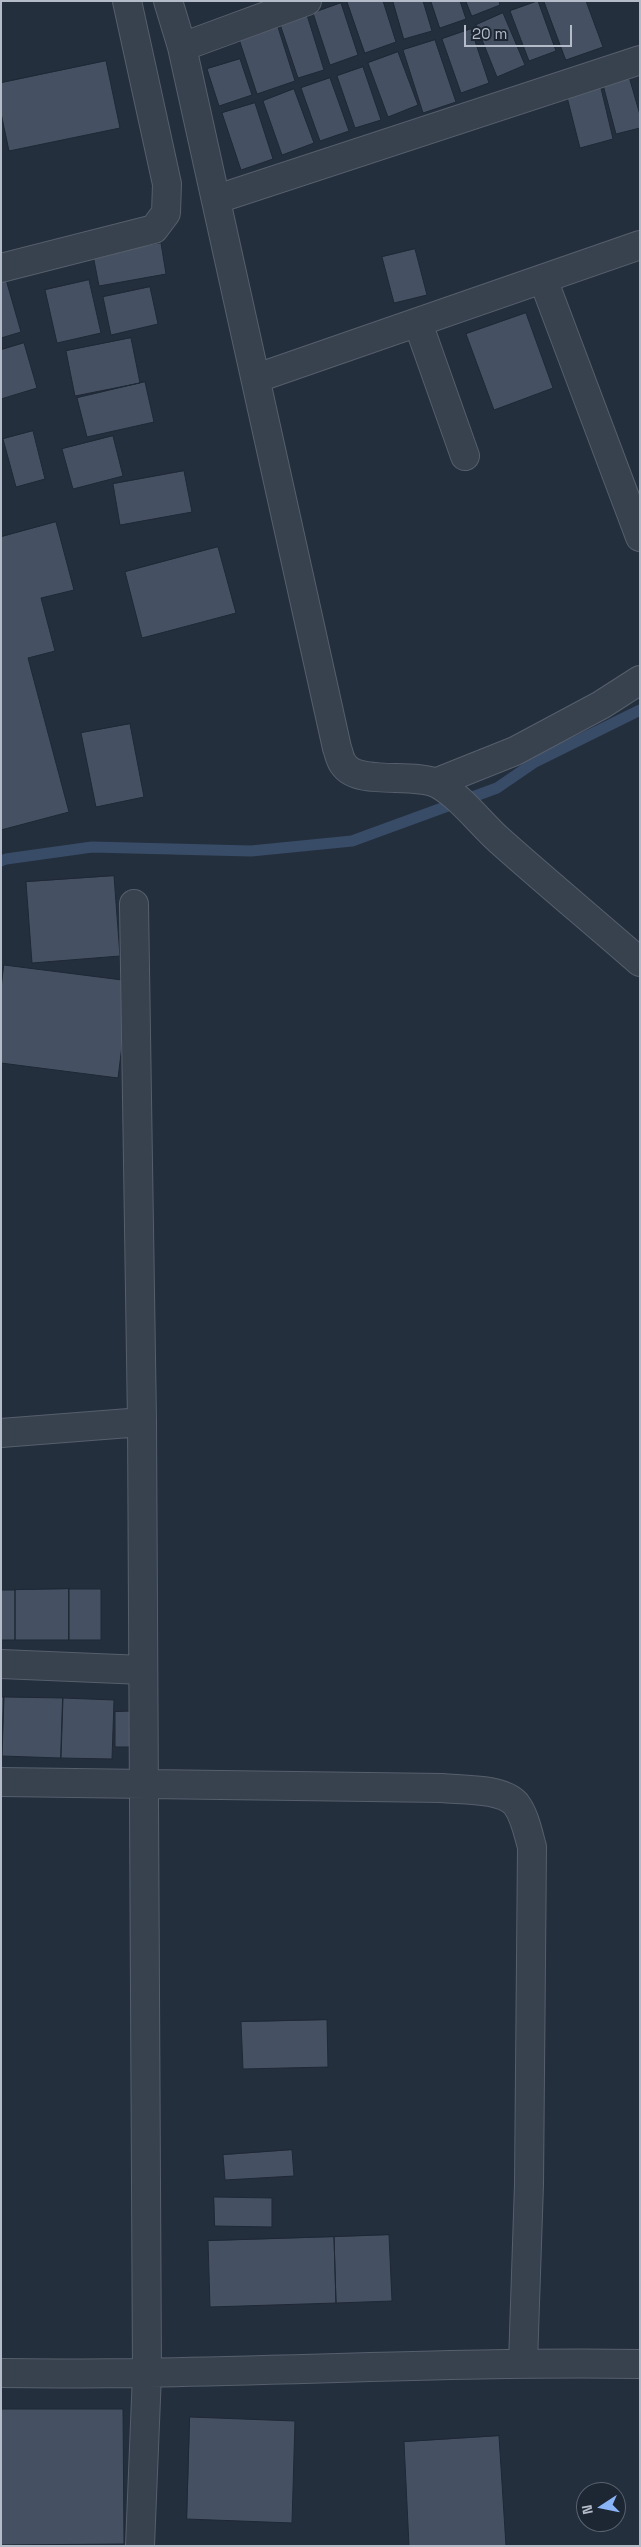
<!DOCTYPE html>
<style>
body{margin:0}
#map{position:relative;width:641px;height:2547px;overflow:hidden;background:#242f3e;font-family:"Space Grotesk",sans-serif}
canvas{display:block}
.frame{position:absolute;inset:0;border:2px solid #b4bcc9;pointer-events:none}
.north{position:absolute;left:576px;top:2482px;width:50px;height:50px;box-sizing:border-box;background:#1d2633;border:1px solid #59626f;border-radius:50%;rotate:259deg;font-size:14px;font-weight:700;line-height:20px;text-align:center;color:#b4bcc9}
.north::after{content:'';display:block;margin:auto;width:18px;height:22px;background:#8ab4f8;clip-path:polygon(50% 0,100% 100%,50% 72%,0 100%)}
.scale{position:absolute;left:464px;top:25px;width:108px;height:22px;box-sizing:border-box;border:2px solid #b4bcc9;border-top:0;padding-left:6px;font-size:15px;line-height:18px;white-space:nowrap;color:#b4bcc9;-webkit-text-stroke:4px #1d2633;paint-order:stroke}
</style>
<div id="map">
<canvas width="641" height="2547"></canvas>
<div class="frame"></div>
<div class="north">N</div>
<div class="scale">20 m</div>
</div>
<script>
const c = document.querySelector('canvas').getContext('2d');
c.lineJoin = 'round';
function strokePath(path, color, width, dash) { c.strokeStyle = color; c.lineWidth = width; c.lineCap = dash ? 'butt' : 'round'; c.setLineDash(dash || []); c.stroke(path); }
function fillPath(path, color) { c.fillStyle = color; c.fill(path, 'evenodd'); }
strokePath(new Path2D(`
 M1,861l5,-2 86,-12 159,4 101,-10 145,-53 38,-26 105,-52`), '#394c67', 11);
const building = new Path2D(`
 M347,1h36l13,41 -31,11z
 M393,1h30l9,30 -28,8z
 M431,1h29l6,18 -26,9z
 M466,1h33l1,4 -28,11z
 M538,1l18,50 -27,10 -19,-50z
 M544,1h42l17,46 -37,13z
 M341,3l17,52 -28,10 -17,-52z
 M503,13l22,52 -28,12 -21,-52z
 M307,15l17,55 -26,8 -18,-54z
 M277,24l18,57 -38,13 -19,-58z
 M471,29l18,54 -28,10 -19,-54z
 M435,40l21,62 -33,11 -20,-63z
 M398,52l20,53 -30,12 -20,-54z
 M240,59l12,36 -33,11 -12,-37z
 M106,61l14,67 -111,23 -8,-38v-30z
 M363,67l18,53 -26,8 -18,-52z
 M628,73l12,42v13l-24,6 -14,-53z
 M330,78l19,53 -29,10 -19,-53z
 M600,84l13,55 -33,9 -14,-55z
 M294,89l20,54 -32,12 -19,-54z
 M255,103l18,56 -32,11 -19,-57z
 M161,243l5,31 -67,12 -6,-31z
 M415,249l12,46 -33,8 -12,-46z
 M5,276l16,56 -20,6v-61z
 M89,280l12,53 -44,10 -12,-53z
 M150,287l8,37 -47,11 -8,-38z
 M526,313l27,75 -59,22 -28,-76z
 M131,338l9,45 -65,13 -9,-45z
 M24,343l13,45 -36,11v-49z
 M145,382l9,40 -67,15 -10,-39z
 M33,431l12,48 -29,8 -13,-48z
 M113,436l10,40 -50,13 -11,-40z
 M184,471l8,41 -72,13 -7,-41z
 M56,522l18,68 -33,8 14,53 -27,7 41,154 -68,18v-293z
 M218,547l18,66 -94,25 -17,-66z
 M130,724l14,73 -48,10 -15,-74z
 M114,876l6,80 -88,7 -6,-81z
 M4,965l126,16 -12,97 -117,-15v-74z
 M69,1589h32v51h-32z
 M69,1589v51h-54v-50z
 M1,1590h14v50h-14z
 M1,1697h3l-2,59h-1z
 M4,1697l59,1 -2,60 -59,-2z
 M63,1698l51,2 -2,59 -51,-1z
 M136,1711l1,36h-22v-35z
 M327,2020l1,47 -85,2 -2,-47z
 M292,2150l2,26 -69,4 -2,-25z
 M214,2197l58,1v29l-57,-1z
 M389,2235l3,66 -56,2 -2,-66z
 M334,2237l2,66 -126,4 -2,-66z
 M1,2409h122l1,135 -123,1z
 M190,2417l105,4 -3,102 -105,-4z
 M499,2436l7,110h-97l-5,-104z`);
fillPath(building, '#455162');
strokePath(building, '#1f2835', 1);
const minor = new Path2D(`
 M168,1l14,46 155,701c2,5 3,13 7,17 14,21 70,7 94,19 24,14 41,38 61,56 46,41 94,81 141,122
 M182,47l125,-46
 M217,199l423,-139
 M1,268l153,-39 12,-16 1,-29 -40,-183
 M543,279l97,258
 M418,323l47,133
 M257,378l383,-133
 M435,783l80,-32 86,-46 39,-25
 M134,904l8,518 5,952 -7,172
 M1,1433l141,-11
 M1,1664l142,6
 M1,1782l441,6c20,2 60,0 74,16 9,12 12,29 16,43l-3,337 -6,179
 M1,2373c213,3 426,-12 639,-9`);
strokePath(minor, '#565f6c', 30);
strokePath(minor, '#38414e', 28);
</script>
